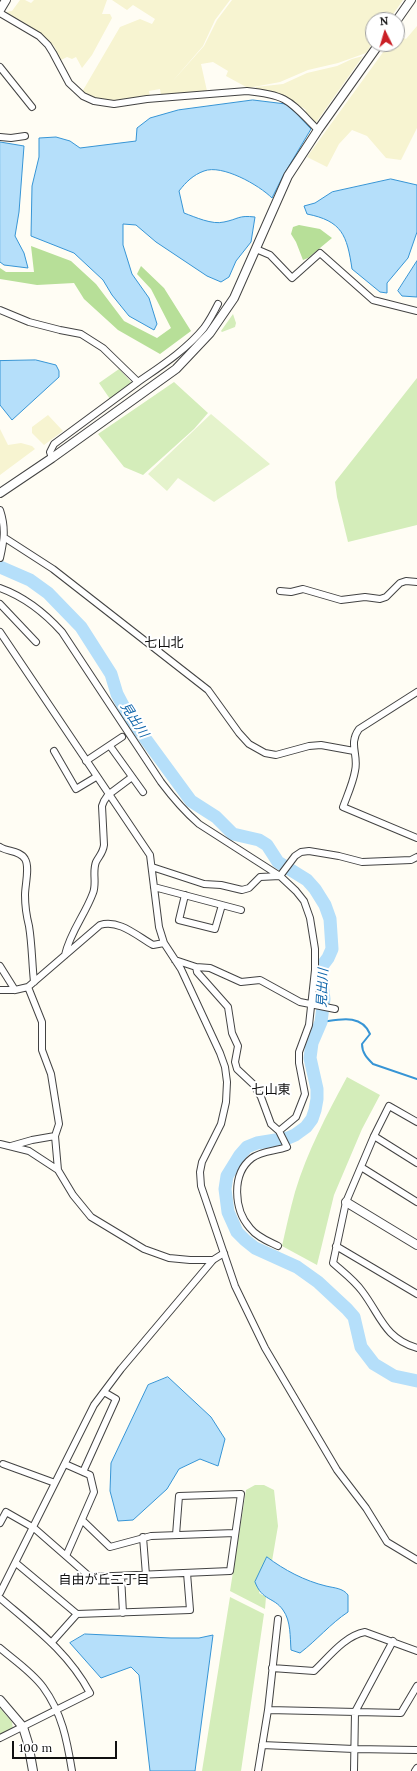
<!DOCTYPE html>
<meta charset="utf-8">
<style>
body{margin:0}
#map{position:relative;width:417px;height:1771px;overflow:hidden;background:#fffdf4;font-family:Lora,serif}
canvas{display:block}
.north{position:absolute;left:365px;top:12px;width:40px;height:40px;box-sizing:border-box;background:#fff;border:1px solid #9f9f9f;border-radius:50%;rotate:355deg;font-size:11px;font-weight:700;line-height:16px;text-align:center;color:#101010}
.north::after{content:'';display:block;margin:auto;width:14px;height:18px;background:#ca1f25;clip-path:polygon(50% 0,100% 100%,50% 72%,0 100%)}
.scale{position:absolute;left:12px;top:1741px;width:105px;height:18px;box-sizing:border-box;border:2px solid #101010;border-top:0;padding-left:5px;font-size:12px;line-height:14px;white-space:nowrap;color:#101010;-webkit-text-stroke:3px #fff;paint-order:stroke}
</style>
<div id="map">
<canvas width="417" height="1771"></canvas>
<div class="north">N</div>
<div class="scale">100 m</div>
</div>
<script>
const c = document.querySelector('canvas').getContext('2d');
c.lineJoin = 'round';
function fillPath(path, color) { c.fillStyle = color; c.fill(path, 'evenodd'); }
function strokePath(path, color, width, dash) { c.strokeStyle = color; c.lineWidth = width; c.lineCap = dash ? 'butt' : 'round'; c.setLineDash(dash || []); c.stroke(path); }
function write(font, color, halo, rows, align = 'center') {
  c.font = font + ' Lora,"Noto Sans JP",serif'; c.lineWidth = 4; c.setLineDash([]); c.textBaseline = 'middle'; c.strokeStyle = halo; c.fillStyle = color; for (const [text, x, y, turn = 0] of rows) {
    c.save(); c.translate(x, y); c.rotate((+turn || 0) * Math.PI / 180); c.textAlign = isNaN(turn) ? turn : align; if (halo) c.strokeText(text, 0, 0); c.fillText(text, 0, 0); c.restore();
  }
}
fillPath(new Path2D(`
 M20,0h5l6,3 3,-3h73l-5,14h8l2,4 -20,37 -10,13 -6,-11 -4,2 -5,-2 -6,3 -7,-14 -17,-15 -31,-19 6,-1z
 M112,0h118l-15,20 -12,26 -32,37 33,-37 13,-26 15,-20h171l-14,20h-16v23l-7,10 -28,10 -30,7 -28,12 -32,6 -22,-12 2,-5 -15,-9 -12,2 6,27 -46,4 -1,-6 -11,2 1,6 -38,5 -21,-4 -9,-6 38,-65 20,-8 12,5 3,-5 -22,-14 -6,5z
 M417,26v102l-16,32 -15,-2 -19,-22 -15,-6 -13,14 -12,23 -20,-10 82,-113h8v-9l9,4z
 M363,56l-48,68 -11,-11 2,-3 -4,-3 -2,1 -12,-10 -11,-5 -21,-4v-2l27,-3 24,-11 30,-7 15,-7z
 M48,415l15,16 -19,14 -12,-12v-6z
 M0,429l8,16 13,-2 11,3 3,3 -35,26z`), '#f7f4d1');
fillPath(new Path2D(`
 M233,314l3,9 -1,4 -13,5 -1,-1z
 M119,369l13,14 -22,16 -11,-16z
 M417,378v147l-69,17 -11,-45 -2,-15z
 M174,382l34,31 -14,16 -51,46 -19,-8 -26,-33z
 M347,1077l33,18 -18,34 -28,66 -17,70 -35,-19c4,-18 8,-36 13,-54 12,-40 32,-78 52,-115z
 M255,1485h9l10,5 4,36 -6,35 -5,-4 -8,36 7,4 -1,12 -35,-18 16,-101z
 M230,1597l34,17 -23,157h-39z
 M0,1708l12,14 1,7 -13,6z`), '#d4edba');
fillPath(new Path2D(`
 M299,225l21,4 12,9 -24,20 -5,2 -7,-18 -5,-8 2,-7z
 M31,246l40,15 25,23 28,37 33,17 14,-10 -20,-39 -14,-15 4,-8 23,22 27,43 -31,23 -42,-24 -34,-31 -10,-16 -37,2 -37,-6v-11l6,4h28z`), '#b7df98');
fillPath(new Path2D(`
 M211,414l59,50 -56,38 -36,-24 -11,13 -19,-17z`), '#e5f3cc');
const water = new Path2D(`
 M253,100l33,4 10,9 15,16 -28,47 -11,22c-13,-13 -50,-34 -68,-27 -11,4 -18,11 -25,20l5,22c11,4 28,12 40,9 15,-3 14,-7 31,-5l-4,25 -15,19 -7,16 -8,5 -14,-6 -51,-34 -20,-17 -13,-1v21l9,29 17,24 8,26 -3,6 -25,-14 -17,-21 -9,-15 -29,-27 -43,-17 1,-50 7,-29v-19l17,-1 14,4 10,7 56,-7 1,-13 13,-10 28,-8z
 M0,142l24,4 -5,66 -4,24 9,17 4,15 -24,-3 -4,-3z
 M391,179l26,6v47l-9,26 -21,25v10l-7,-1 -28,-23c-5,-34 -10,-48 -45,-55l-3,-8 11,-3 17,-11z
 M417,261v36l-15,-1 -4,-5z
 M36,360l20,5 3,6v6l-47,43 -12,-15v-44z
 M168,1377l43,40 14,22 -7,27 -18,-7 -21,10 -12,20 -34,31 -15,1 -8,-30 1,-28 37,-78z
 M267,1557c17,13 38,24 59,29 8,2 17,2 22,9v17c-18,12 -31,28 -48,41l-9,-3c-1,-13 0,-29 -8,-40 -9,-13 -21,-9 -28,-28z
 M85,1634l86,4h28l14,-3 -18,136h-45l-11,-96 -8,-8 -30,11 -31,-35z`);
fillPath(water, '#b5dffa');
strokePath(water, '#3795d5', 1);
strokePath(new Path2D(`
 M321,1022c17,-2 40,-9 49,12l-8,10c0,9 5,14 11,20l44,15`), '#3795d5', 2);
strokePath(new Path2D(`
 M0,567l30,13 18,13 33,34 30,47 6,20 11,21 63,86 25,16 17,17 26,6 8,5 11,17 29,18 8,9 10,16 5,14 2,30 -4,9 -6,8 -1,11 3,22 -3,23 -9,21 -2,15 7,31v10l-2,11 -3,9 -6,8 -11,8 -7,3 -31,5 -10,4 -7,8 -13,21 -2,13 3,23 9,20 8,8 10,8 42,19 21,15 29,27 7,8 7,30 13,17 20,12 23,5`), '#b5dffa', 13);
const minor = new Path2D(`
 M0,13l39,23 9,9 5,8 16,30 14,13 11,5 20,3 33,-5 100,-8c42,4 43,11 71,39
 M0,67l32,40
 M0,137l11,1 14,-2
 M256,249l14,6 22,23 28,-25 53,47 44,11
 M0,310l29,12 31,8 21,4 22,14 35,34c23,-16 48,-32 66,-54 5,-7 10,-16 14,-24
 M52,458l-2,-6 4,-8 84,-62
 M0,510c6,18 4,31 0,48
 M5,538l48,31 155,121 31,43 10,11 16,9 11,2 33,-9 12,-1 33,6
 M0,588c25,9 44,24 62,44l99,150c12,16 23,29 38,42l81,52 16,15 8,10 6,17 5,31v21l-6,55 -10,27v11l6,31 -9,23 -17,14
 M280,591l11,1 12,-3 38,11 24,-3 15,2 6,-2 14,-14 6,-2 11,1
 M0,604l36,38
 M0,632l150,223 9,72 5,16 17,26 39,84 5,14 2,15 -1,20 -5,22 -19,38 -2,10 1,14 34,100 30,62 72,122 29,38 21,34 30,18
 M417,692l-58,37c-11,15 0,26 -4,42 -2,12 -8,25 -12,36l74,31
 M110,746l33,46
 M54,751l22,38 20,-12
 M86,761l36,-24
 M0,847c7,5 20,3 25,12 5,8 0,26 0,36 0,12 1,19 4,31 3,18 3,37 5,56
 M152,867l52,17 17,1 21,5 7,-2 11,-11 20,-1 15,-20 6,-4 8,-1 30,5 23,6 49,-2 6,-3
 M154,887l87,23
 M185,895l-6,25 36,9 7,-24
 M65,955c5,-23 20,-40 28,-62 4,-10 -1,-21 3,-31 3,-6 7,-9 8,-17l-2,-39 2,-5 4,-6 24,-18
 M175,960l21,7 14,1 31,14 19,-2 40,22 35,7
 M0,966l15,24
 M196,967l1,5 31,35 4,26 6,13 -3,16 2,7 16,15 8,13 10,27 8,7 8,16c-11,4 -26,4 -35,11 -21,16 -18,52 -2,70 7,9 18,13 28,18
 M28,987l14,35v28l9,24 8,50 -4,12 3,34 15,25 18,22 53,32 25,9 21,2h23
 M0,990h15l13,-3 72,-62c19,-6 37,11 53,20l11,-2
 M417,1122l-28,-16 -15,30 -28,66 -13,61c10,9 21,17 29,28 19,25 22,47 55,57
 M374,1136l43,27
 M0,1144l29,7 29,19
 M11,1146l21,-6 23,-4
 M361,1167l56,35
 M336,1246l81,48
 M3,1464l52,19
 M65,1464l25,11 4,17 -28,64
 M83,1472l33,-73 -12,-7
 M82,1520l28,27 41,-11 84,-3
 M0,1523l6,-11 28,16 56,49 140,-6 11,-77 -62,2 -3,39
 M143,1537l3,38
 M16,1563l61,51 113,-4 -3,-37
 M121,1576l2,37
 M0,1593l94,-188 27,-36 92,-109 11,-7
 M0,1598c35,30 68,54 90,95l-90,45
 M52,1642l25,-28
 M0,1648c14,12 32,24 43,39 19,26 24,53 29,84
 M272,1668l42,3c15,-14 30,-35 51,-39l52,19
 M268,1710l133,3 16,-27
 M262,1745l92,4 63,1
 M258,1771l10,-61 10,-91
 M354,1771l1,-59 38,-71
 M415,1771l2,-3`);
const tertiary = new Path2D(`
 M0,10l6,-10
 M397,20l14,-20
 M0,493l52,-35 124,-89 34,-36 24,-35 54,-122 30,-46 61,-86
 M346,1202l71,43
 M0,1700l23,27 5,16 5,28`);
strokePath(minor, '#434343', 8);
strokePath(tertiary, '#434343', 10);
strokePath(minor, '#fff', 6);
strokePath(tertiary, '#fff', 8);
write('13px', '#101010', '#fff', [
 ["七山北",164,643],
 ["七山東",271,1090],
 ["自由が丘二丁目",104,1580]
]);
write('italic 13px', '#1066ab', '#fff', [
 ["見出川",134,720,57],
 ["見出川",323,988,-87]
]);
</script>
